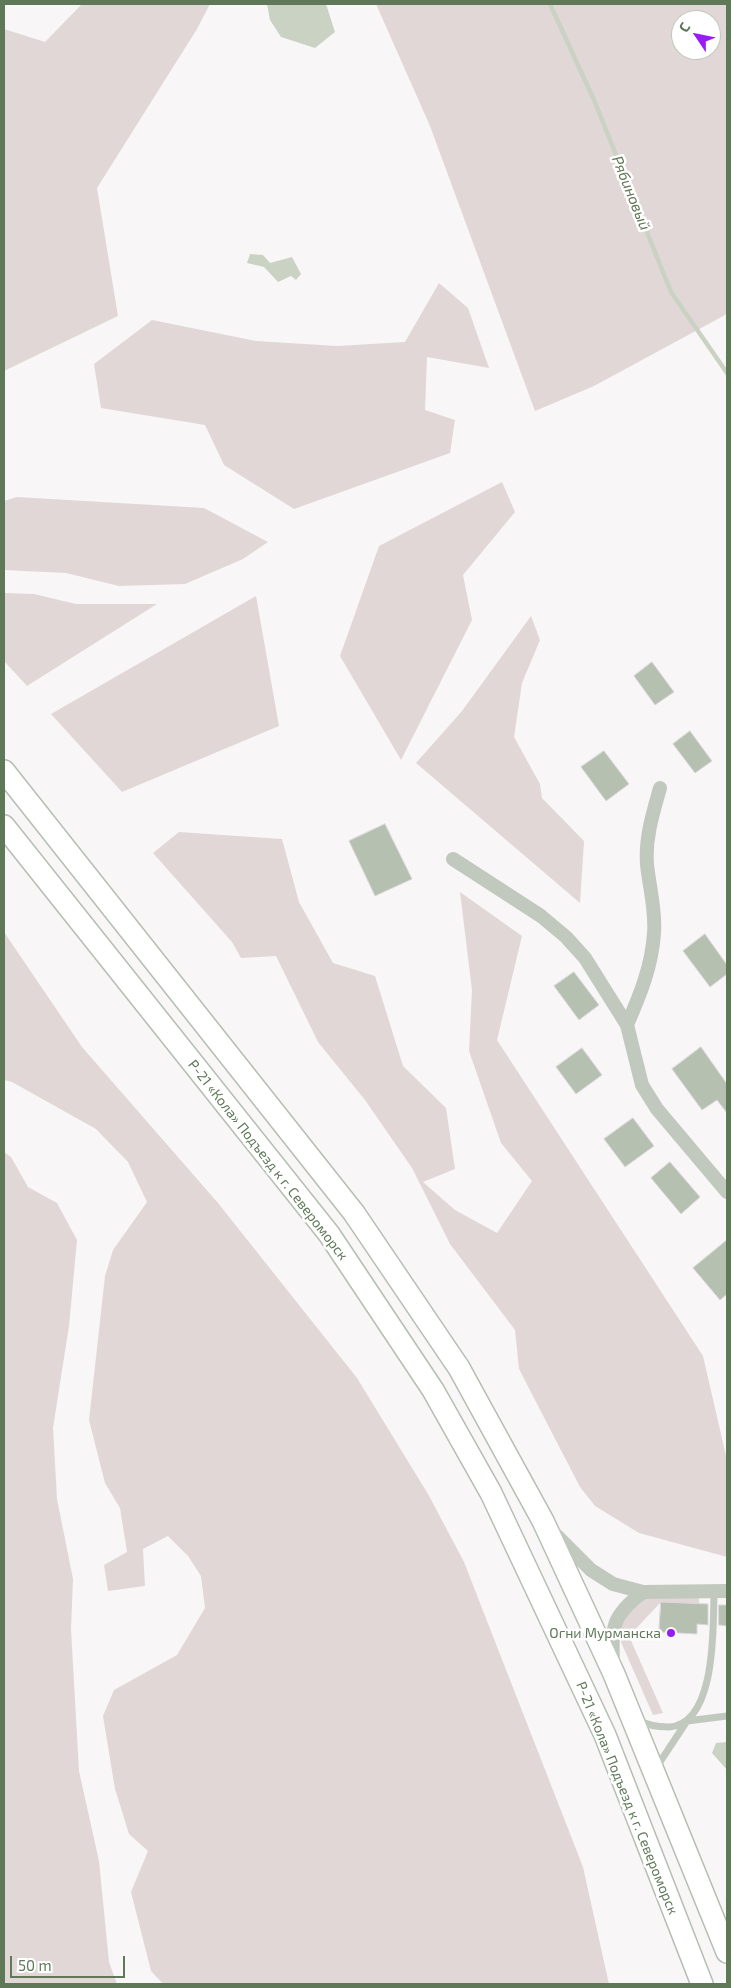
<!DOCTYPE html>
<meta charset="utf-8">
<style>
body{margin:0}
#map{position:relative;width:731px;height:1988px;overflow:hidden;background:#f9f6f8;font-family:"Exo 2",sans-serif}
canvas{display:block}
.frame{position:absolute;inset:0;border:5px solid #5f7858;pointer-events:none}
.north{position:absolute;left:671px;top:10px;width:50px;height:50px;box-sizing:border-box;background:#fff;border:1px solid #bfc9bc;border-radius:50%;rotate:304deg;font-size:14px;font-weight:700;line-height:20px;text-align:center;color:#5f7858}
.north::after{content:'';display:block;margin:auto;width:18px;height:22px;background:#991bf5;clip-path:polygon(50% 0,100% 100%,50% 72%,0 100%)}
.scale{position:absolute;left:10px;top:1956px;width:115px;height:22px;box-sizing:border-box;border:2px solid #5f7858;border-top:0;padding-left:6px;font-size:15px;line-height:18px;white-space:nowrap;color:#5f7858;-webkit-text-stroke:4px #fff;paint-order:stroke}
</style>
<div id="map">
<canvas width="731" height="1988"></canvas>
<div class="frame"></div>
<div class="north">С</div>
<div class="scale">50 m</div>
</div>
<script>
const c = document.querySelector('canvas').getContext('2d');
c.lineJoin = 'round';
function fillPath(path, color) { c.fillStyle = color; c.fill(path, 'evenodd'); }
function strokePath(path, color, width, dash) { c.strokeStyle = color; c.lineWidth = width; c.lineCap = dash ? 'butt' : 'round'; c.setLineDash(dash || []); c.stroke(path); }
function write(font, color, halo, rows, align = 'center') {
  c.font = font + ' "Exo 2",sans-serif'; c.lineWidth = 5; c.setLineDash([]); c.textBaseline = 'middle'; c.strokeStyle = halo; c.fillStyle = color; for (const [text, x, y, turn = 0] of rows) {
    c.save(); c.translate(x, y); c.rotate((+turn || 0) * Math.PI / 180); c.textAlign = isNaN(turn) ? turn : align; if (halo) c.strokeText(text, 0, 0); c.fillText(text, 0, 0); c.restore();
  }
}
fillPath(new Path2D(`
 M82,4h128l-13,25 -100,159 21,128 -114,55v-342l41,13z
 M376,4h351v310l-133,72 -59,25 -105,-285zM681,20h30v30h-30z
 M439,283l29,25 21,60 -62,-11 -2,53 30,10 -5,33 -156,56 -70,-44 -19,-40 -104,-17 -7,-44 58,-44 104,21 81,5 68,-4z
 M502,482l13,30 -52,63 9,45 -71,140 -61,-104 39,-110z
 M17,497l187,11 64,34 -25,17 -58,25 -66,2 -53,-13 -62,-3v-69z
 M4,593l30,1 42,10h81l-130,82 -23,-25z
 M256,596l23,130 -157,66 -71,-78z
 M531,616l9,24 -18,43 -8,54 26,47 2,14 42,43 -4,62 -164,-140 46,-52z
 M179,832l103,7 17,63 34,61 42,13 28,90 43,42 9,61 -32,13 32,28 42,23 35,-52 -31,-38 -32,-92 3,-61 -12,-98 62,44 -25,104 206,316 24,104v97l-88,-24 -44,-27 -15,-19 -61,-118 -4,-39 -65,-86 -38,-76 -47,-68 -47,-58 -42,-86 -35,2 -9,-16 -79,-89z
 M4,932l78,115 136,156 139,175 71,116 36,68 119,305 26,117h-446l-12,-13 -20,-79 17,-41 -19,-17 -14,-45 -12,-73 11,-26 63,-35 28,-47 -4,-32 -13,-20 -20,-20 -25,13 2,37 -37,5 -4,-26 23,-13 -7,-44 -15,-25 -16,-63 16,-144 8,-26 34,-48 -19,-40 -32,-33 -84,-47 -8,-2z
 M4,1152l7,5 17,30 29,16 20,37 -8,86 -16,102 4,71 16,80 -2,50 8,142 20,90 10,101 8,22h-113z
 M655,1595l44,2v7l-38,-2 -32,34 34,77 -10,2 -32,-73v-15l8,-18 12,-9z`), '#e1d7d7');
fillPath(new Path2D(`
 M267,4h59l9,28 -20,16 -34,-11 -11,-17z
 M250,254l13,1 7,8 22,-6 9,17 -5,6 -5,-4 -13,6 -14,-15 -17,-4z
 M727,1742v28l-15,-17 4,-10z`), '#cad3c3');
strokePath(new Path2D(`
 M550,4l44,96 77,192 56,81`), '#cad3c3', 4.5);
const building = new Path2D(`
 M652,662l22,30 -19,13 -21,-29z
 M690,731l22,30 -17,12 -22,-29z
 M604,751l25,33 -23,17 -25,-34z
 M385,824l27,55 -37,17 -26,-55z
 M705,934l22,31v9l-17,13 -27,-36z
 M574,972l25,33 -20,15 -25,-34z
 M701,1047l26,37v29l-10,-13 -15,10 -30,-41z
 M582,1048l20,27 -26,19 -20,-27z
 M633,1118l21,28 -29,21 -21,-28z
 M670,1162l30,35 -19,17 -30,-36z
 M727,1240v54l-7,6 -27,-32z
 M661,1602l47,2v21l-11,-1v10l-38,-2z
 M719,1605h8v21l-8,-1z`);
fillPath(building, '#b5c0b1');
strokePath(building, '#dbd8da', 1);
const primary = new Path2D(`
 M4,771l350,442 105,155 84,153 71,153 113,278
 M4,826l325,408 104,156 58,103 114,242 97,249`);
strokePath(primary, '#b5beb3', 24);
strokePath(new Path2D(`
 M639,1720c9,6 19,7 30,7 48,-3 44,-102 45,-136
 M656,1768l31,-47 40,-5`), '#c1c9bf', 7);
strokePath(new Path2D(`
 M453,859l88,57 25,21 19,21 42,67 15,60 15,24 70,83
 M627,1025c13,-30 25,-59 27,-92 2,-23 -5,-47 -7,-69 -2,-26 6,-51 13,-76
 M556,1535l35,35 22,14 30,8 84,-1
 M613,1663c-2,-37 0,-48 30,-71`), '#c1c9bf', 14);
strokePath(primary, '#fff', 21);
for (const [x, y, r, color] of [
 [671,1633,5,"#991bf5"]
]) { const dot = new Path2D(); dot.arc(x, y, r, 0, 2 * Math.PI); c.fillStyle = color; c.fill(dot); strokePath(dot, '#fff', 2); }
write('14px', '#5f7858', '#fff', [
 ["Р-21 «Кола» Подъезд к г. Североморск",268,1160,52],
 ["Р-21 «Кола» Подъезд к г. Североморск",627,1798,68]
]);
write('14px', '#5f7858', '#fff', [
 ["Огни Мурманска",661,1633]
], 'right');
write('italic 15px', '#637657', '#fff', [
 ["Рябиновый",631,193,68]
]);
</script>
